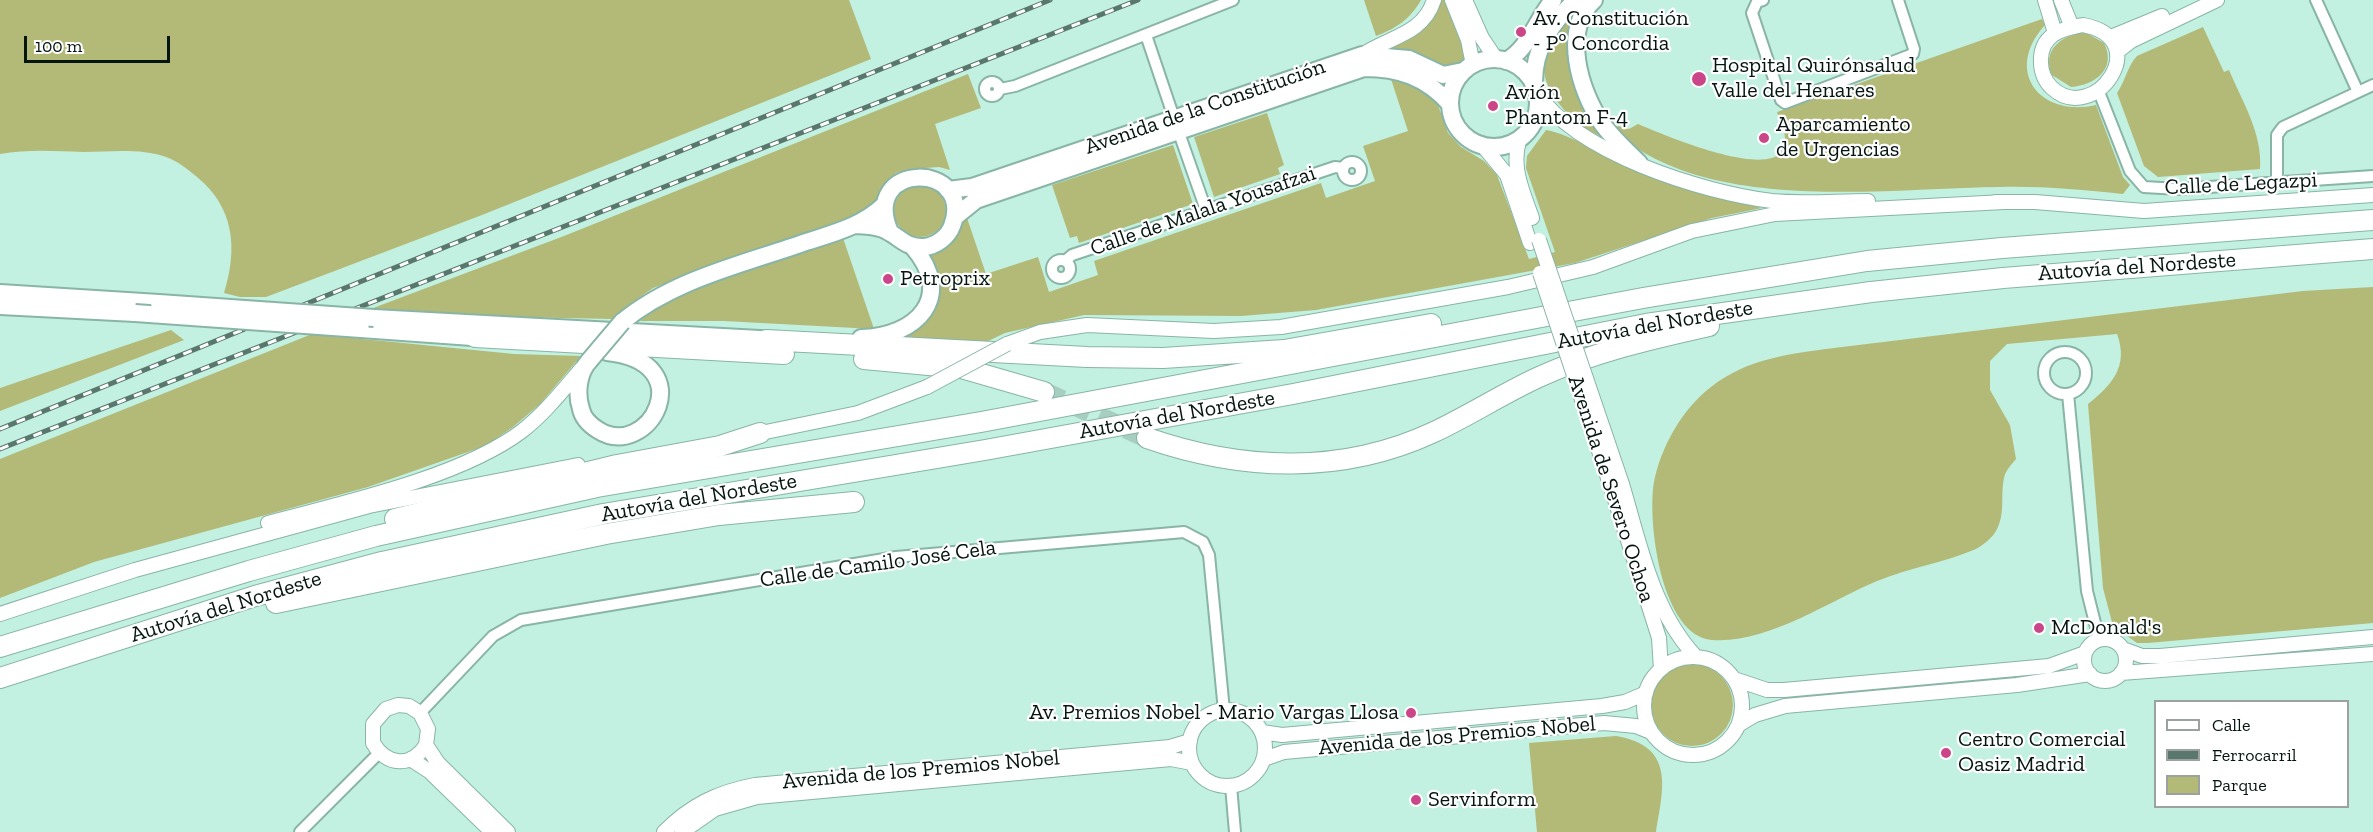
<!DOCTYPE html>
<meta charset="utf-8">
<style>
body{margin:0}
#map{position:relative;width:2373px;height:832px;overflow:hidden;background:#c2f0e1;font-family:"Zilla Slab",serif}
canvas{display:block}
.legend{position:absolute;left:2154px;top:700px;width:195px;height:108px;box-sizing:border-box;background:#fff;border:2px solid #9ba2a0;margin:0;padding:8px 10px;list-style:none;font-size:18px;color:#051611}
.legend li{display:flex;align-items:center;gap:12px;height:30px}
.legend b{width:30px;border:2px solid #9ba2a0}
.scale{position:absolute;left:24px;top:36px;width:146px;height:27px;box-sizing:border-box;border:3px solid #051611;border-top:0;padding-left:8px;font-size:18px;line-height:21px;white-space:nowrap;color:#051611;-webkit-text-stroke:4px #fff;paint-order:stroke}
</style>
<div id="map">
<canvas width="2373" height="832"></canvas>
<ul class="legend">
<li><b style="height:8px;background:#fff"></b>Calle</li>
<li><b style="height:8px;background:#59776d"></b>Ferrocarril</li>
<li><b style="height:16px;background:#b3b976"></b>Parque</li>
</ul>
<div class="scale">100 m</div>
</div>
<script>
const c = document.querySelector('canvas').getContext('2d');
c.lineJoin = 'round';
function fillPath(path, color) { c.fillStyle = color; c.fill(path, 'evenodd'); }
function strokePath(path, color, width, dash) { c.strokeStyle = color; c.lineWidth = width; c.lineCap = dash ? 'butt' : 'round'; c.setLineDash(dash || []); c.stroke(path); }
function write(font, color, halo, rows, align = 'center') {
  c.font = font + ' "Zilla Slab",serif'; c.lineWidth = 4.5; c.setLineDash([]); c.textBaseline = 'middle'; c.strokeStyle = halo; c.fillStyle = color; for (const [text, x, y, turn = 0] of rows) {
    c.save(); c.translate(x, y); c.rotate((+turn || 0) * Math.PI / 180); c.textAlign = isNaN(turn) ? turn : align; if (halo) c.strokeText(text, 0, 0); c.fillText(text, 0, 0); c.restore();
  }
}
fillPath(new Path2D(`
 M0,0h849l22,59 -389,156 -216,82h-26l-16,-4c14,-45 10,-86 -27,-116 -10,-8 -19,-16 -31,-20 -25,-9 -57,-5 -83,-5 -27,-1 -56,-3 -83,2z
 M1364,0h57c-11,19 -24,28 -45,36z
 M1438,0h6l19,48 1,11 -16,10 -43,-18 -17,-3z
 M1579,6l-6,14 30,118 -33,-18 2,-2c-45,-45 -30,-69 7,-112z
 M2042,19l3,6c-42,46 -5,93 51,80l27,72 7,8 -7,9c-40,-4 -82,-8 -122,-7 -118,1 -295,28 -388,-57l5,-4 11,3 9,-5c24,10 126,54 144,27 8,-11 -1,-28 -5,-39z
 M2203,27l21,45 5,-2c13,31 34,64 31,99l-102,8 -14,-11 -27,-73c8,-11 11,-28 20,-37z
 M2085,32l19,11c13,26 -9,42 -33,44l-19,-12c-11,-25 10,-40 33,-43z
 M968,74l13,34 -46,16 15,46 -11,-3 -28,2 -15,4 -29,38 -214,77 -26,18 -13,13 -156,-3 -90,-6 196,-74z
 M1390,76l36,14 11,12 11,31 13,14 23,14 13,14 32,84 26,-7 -29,-84 1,-12 19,-26c27,5 51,23 75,34 47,19 92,32 141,44l-50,10 -137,45 -259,47 -75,6 -157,-1 -79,18 -21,10 -85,-3c47,-23 40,-43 27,-86l34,-28 6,-11 20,59 52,-17 11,35 49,-17 -4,-14 227,-78 5,15 49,-17 -12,-35 45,-15z
 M1267,113l17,52 -6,3 2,6 -66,23 -20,-60z
 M1173,145l20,59 -114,39 -2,-7 -7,2 -18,-53z
 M894 211a26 26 0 1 1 52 0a26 26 0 1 1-52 0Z
 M843,238l31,91 -150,-8h-84c32,-35 154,-66 203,-83z
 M2373,287v336l-225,20h-11l-24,-17 -10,-38 -15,-184c24,-19 41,-38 29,-70l-110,10 -17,17v29l20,35 6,34c-4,5 -11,12 -12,19 -4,18 2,35 -8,53 -3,6 -14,15 -20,18 -30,13 -67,19 -99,32 -50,21 -110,63 -165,59 -51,-4 -65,-119 -58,-158 7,-35 28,-73 57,-95 37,-29 79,-33 123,-39l469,-57z
 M171,330l13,10 -184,71v-23z
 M312,334l202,20 67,2 -41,48 -27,23 -28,19 -117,41 -274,75 -94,36v-139z
 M1651 705a41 41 0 1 1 82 0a41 41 0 1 1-82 0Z
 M1616,736c60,10 47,53 40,96h-119l-8,-89z`), '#b3b976');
strokePath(new Path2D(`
 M1044,392l103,46`), '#a6cfc2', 20, [20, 10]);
const minor = new Path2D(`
 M1763,0l-6,2 -5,11 29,87 4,3 128,-49 1,-5 -16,-49
 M2316,0l42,92
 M1146,35l28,83
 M985 89a7 7 0 1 1 14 0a7 7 0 1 1-14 0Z
 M1000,89l15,-3 218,-86
 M2099,92l31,79 14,16 35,2 194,-13
 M1178,130l28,80
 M1343 171a9 9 0 1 1 18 0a9 9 0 1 1-18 0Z
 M2277,182v-47l6,-8 90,-42
 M1052 269a9 9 0 1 1 18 0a9 9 0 1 1-18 0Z
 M1065,261l7,-6 263,-88 8,1
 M2044 373a21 21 0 1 1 42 0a21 21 0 1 1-42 0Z
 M2068,394l19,197 12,48
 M420,713l73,-77 28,-16 375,-63 288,-25 19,10 6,13 15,156
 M1231,786l4,46
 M300,832l79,-79`);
const tertiary = new Path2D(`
 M1452,0l16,40 5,25
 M1465,0l17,38 14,21
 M2045,0l10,33
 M2061,0l11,27
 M2083,25c74,14 11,102 -31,63 -14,-13 -16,-41 1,-53 8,-6 20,-8 30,-10z
 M2111,37l51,-21
 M2117,52l14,-11 86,-41
 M1362,55c26,-18 61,-20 72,-55
 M1537,93c42,61 164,99 235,108 31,3 64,0 96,0
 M1519,141c-8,27 4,51 13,77
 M1483,146l24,29 23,68
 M1995,202h40l109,9 229,-16
 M1007,344l33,-12 47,-7 127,6 67,-4 227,-40 85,-20 99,-36 83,-17 229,-12
 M751,435l107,-22 69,-26
 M1622,484c18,60 30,126 74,173
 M1611,487l48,151 2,31
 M268,523c75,-20 193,-46 254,-92 23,-18 41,-41 60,-63
 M0,614l135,-44 234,-64 209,-41
 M2084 660a21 21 0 1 1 42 0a21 21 0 1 1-42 0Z
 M2123,649l19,7h18l213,-19
 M1644 706a49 49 0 1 1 98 0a49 49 0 1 1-98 0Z
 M2121,673l252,-19
 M1734,679l33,11h17l265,-24 36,-13
 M1189 748a38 38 0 1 1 76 0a38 38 0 1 1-76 0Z
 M1740,724l15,-9 30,-9 232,-21 73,-11
 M1262,732l20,3 320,-29 23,-4 21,-9
 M426,745c-15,23 -39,21 -53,-2v-19l13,-15 12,-4 11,1 11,7 8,16 -2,16 12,18 70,69
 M1264,759l20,-7 320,-29 32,3 15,6
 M412,760l17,11 63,61
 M664,832c27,-27 54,-40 91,-47l415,-38 20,-6
 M682,832l33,-23 42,-12 414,-38 21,4`);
const primary = new Path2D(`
 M1594,0c-33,30 -14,91 7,122 11,16 25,28 38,41
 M1450 103a44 44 0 1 1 88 0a44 44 0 1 1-88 0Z
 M1506,61c23,-12 31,-42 47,-61
 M1534,82c0,-34 17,-59 42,-82
 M948,190l24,-3 390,-132 47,4 34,16 20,-4
 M955,217l21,-17 388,-132c35,0 62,9 86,36
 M856,225c11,1 21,0 31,6 14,7 19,17 37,16 12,-1 24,-10 28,-21 24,-65 -93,-66 -62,6
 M0,293l159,10
 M0,306l135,7
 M374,318l404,22
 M622,322c52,-43 122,-58 184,-80 28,-9 56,-16 78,-37
 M361,329l125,9
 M861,338c55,-1 95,-41 52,-91
 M589,361c-11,12 -13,33 -8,48 2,10 9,16 17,21 50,32 106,-68 9,-78`);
const motorway = new Path2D(`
 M475,337l309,17
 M766,340l321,17 76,1 121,-8 147,-26
 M864,359l97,9 83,24
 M1147,438c95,33 195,37 287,-6 36,-17 70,-39 105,-55 55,-25 112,-38 170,-51
 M395,519l222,-54 103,-19 40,-13
 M276,603l330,-69 113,-19 135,-13
 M0,647l249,-76 127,-35 221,-49 384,-65 662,-124 224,-37 135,-13 371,-28
 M0,678l255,-82 127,-34 221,-48 382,-64 308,-56 353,-70 225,-32 132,-14 370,-29`);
strokePath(minor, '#89b5a6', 14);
strokePath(tertiary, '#89b5a6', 16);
strokePath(primary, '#89b5a6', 20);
strokePath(motorway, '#89b5a6', 22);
strokePath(minor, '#fff', 10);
strokePath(tertiary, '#fff', 14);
strokePath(primary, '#fff', 16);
strokePath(motorway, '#fff', 20);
const rail = new Path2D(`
 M0,429l1050,-429
 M0,449l1138,-449`);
strokePath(rail, '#59776d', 5);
strokePath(rail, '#fff', 3, [9]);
const tertiaryBridge = new Path2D(`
 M1539,240l83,244
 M1540,273l71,214
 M927,387l80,-43`);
const primaryBridge = new Path2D(`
 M159,303l215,15
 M135,313l226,16
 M589,361l33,-39`);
strokePath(tertiaryBridge, '#89b5a6', 16, []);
strokePath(primaryBridge, '#89b5a6', 20, []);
strokePath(tertiaryBridge, '#fff', 14);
strokePath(primaryBridge, '#fff', 16);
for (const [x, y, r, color] of [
 [1521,32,6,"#cb4689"],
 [1699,79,8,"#cb4689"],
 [1493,106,6,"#cb4689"],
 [1764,138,6,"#cb4689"],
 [888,279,6,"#cb4689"],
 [2039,628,6,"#cb4689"],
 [1411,713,6,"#cb4689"],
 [1946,753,6,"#cb4689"],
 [1416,800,6,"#cb4689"]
]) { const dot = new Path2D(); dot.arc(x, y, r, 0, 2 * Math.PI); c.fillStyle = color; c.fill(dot); strokePath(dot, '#fff', 2); }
write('22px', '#051611', '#fff', [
 ["Av. Constitución",1533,19],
 ["- Pº Concordia",1533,44],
 ["Hospital Quirónsalud",1712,66],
 ["Valle del Henares",1712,91],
 ["Avión",1505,93],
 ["Phantom F-4",1505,118],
 ["Aparcamiento",1776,125],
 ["de Urgencias",1776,150],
 ["Petroprix",900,279],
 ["McDonald's",2051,628],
 ["Av. Premios Nobel - Mario Vargas Llosa",1399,713,"right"],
 ["Centro Comercial",1958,740],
 ["Oasiz Madrid",1958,765],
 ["Servinform",1428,800]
], 'left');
write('22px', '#051611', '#fff', [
 ["Avenida de la Constitución",1205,107,-19],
 ["Calle de Legazpi",2241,184,-3],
 ["Calle de Malala Yousafzai",1203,211,-19],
 ["Autovía del Nordeste",2137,267,-4],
 ["Autovía del Nordeste",1655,325,-10],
 ["Autovía del Nordeste",1177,415,-10],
 ["Avenida de Severo Ochoa",1611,489,72],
 ["Autovía del Nordeste",699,498,-10],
 ["Calle de Camilo José Cela",878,564,-8],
 ["Autovía del Nordeste",226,607,-17],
 ["Avenida de los Premios Nobel",1457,736,-5],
 ["Avenida de los Premios Nobel",921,770,-5]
]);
</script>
